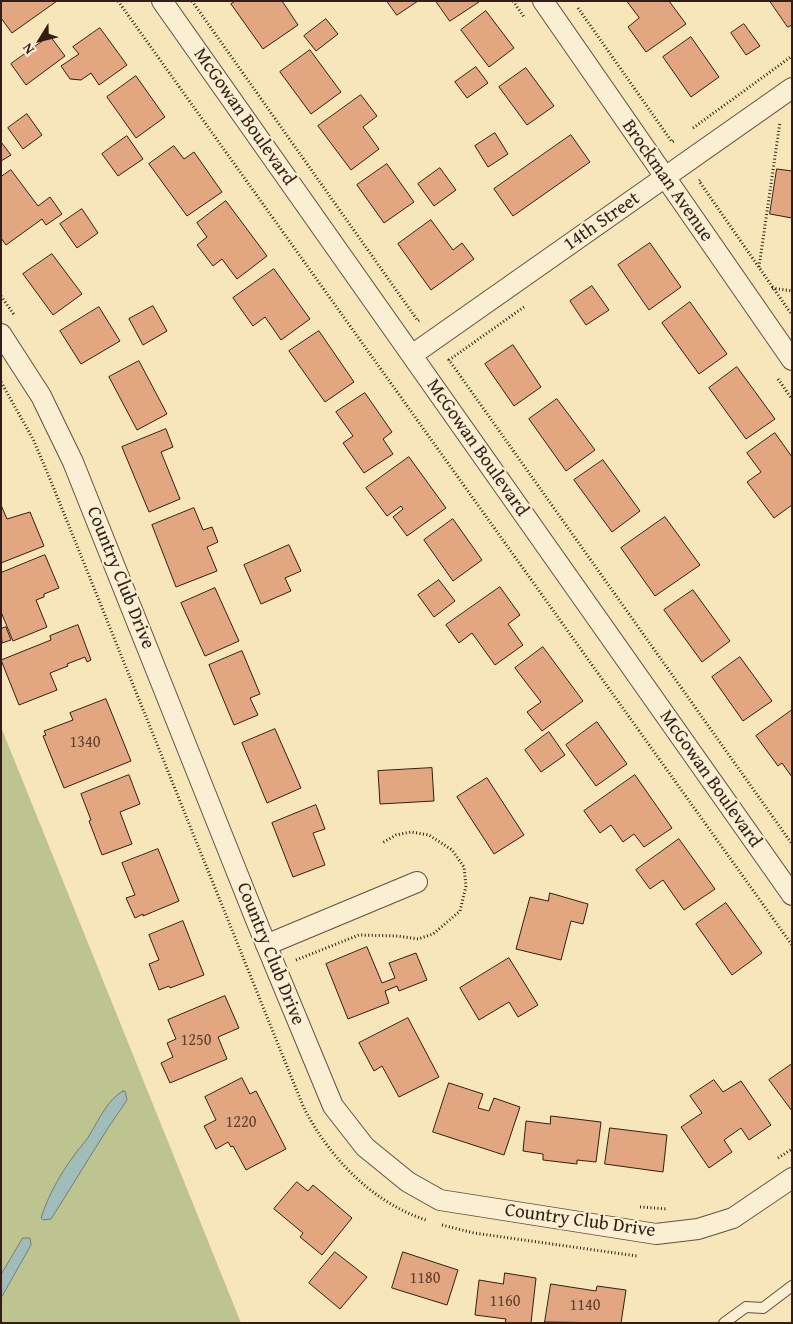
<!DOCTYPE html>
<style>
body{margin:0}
#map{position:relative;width:793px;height:1324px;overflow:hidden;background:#f7e6ba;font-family:"Gentium Book Plus",serif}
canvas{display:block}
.frame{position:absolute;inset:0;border:2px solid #331d15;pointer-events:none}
.north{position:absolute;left:15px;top:15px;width:50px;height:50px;-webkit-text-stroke:4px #faefd2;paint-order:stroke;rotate:234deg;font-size:14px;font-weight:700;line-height:20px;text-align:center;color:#331d15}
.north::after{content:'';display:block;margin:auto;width:18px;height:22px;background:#331d15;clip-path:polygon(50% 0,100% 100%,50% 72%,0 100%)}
</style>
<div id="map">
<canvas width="793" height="1324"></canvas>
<div class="frame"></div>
<div class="north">N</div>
</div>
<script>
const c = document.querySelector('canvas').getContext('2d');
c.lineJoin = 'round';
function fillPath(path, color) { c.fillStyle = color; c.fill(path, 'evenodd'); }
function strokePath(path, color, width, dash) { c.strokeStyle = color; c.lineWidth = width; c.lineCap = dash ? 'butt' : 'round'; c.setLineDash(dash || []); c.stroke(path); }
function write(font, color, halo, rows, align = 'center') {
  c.font = font + ' "Gentium Book Plus",serif'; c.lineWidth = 4; c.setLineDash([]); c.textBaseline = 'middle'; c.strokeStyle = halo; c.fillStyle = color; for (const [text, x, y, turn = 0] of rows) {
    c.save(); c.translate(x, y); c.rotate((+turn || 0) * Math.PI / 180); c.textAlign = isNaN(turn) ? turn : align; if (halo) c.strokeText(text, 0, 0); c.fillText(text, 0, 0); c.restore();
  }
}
fillPath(new Path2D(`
 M1,727l240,596h-240z`), '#bec48f');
const water = new Path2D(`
 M123,1091h2l2,9c-27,38 -50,79 -76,119l-8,1 -2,-2c8,-25 21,-47 37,-68 4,-5 9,-10 12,-16 9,-14 17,-34 33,-43z
 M23,1238h7l1,7 -30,53v-23z`);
fillPath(water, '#a1bdb9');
strokePath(water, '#757d77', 1);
const building = new Path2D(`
 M1,1h56l-45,32 -11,-15z
 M236,1h46l16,24 -35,24 -32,-45z
 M387,1h31l-21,14z
 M436,1h43v1l-29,19z
 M627,1h42l17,23 -40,28 -18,-25 11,-9z
 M770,1h22v24l-4,2z
 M486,11l28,37 -25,19 -28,-37z
 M326,19l12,15 -22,17 -12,-15z
 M744,24l16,22 -14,9 -15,-22z
 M100,28l27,37 -28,20 -8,-12 -10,7 -11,-1 -9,-13 18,-12 -6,-7z
 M50,36l15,20 -39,29 -15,-21z
 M691,37l28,40 -28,20 -28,-40z
 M310,50l31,42 -30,22 -31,-42z
 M476,67l12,16 -21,15 -12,-16z
 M526,68l28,38 -27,19 -28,-38z
 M136,76l29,41 -29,21 -29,-41z
 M361,95l16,21 -14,11 16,22 -28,21 -33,-44z
 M27,114l15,21 -19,14 -15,-21z
 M495,133l13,21 -20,13 -13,-21z
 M571,135l19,27 -77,54 -19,-27z
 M127,136l16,23 -25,17 -16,-22z
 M1,142l10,13 -10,6z
 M174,146l10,13 10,-7 28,40 -35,24 -38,-52z
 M387,164l27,38 -30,21 -27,-38z
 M440,168l16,22 -22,16 -16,-22z
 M777,169l15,2v47l-22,-4z
 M11,170l27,36 12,-9 12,17 -16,11 -4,-6 -36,26 -5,-7v-61z
 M226,201l41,55 -30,23 -15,-20 -9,7 -16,-21 10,-8 -10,-14z
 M82,209l16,24 -21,15 -17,-24z
 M431,220l22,30 9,-7 12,16 -43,31 -33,-46z
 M650,243l31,44 -32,23 -31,-45z
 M52,254l30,40 -29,21 -30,-41z
 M274,269l36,50 -29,21 -16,-23 -12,9 -20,-28z
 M592,286l17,24 -23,15 -16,-24z
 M690,302l37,52 -28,20 -37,-51z
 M153,306l14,25 -24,14 -14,-26z
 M99,307l21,34 -39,23 -21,-33z
 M319,331l35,51 -29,20 -36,-51z
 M513,345l28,42 -27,19 -29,-42z
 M139,361l28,53 -30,16 -28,-53z
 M737,367l38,52 -29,20 -37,-51z
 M365,393l27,39 -9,7 10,15 -29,19 -21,-30 10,-7 -17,-24z
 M557,399l38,51 -29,21 -37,-52z
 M166,429l7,18 -12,5 19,47 -31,13 -27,-65z
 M775,433l17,24v48l-18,13 -27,-36 14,-10 -14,-19z
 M409,457l37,51 -39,28 -14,-19 10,-8 -2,-3 -14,10 -21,-28z
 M603,460l37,51 -28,21 -38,-52z
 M1,505l6,14 23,-7 14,34 -43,17z
 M194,508l9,22 9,-3 6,15 -11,5 10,24 -41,16 -24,-62z
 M665,517l35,48 -45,31 -34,-48z
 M453,519l29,41 -29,21 -29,-41z
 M289,545l12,26 -16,7 6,13 -30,13 -17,-39z
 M45,555l14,33 -15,6v3l-8,3 11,27 -34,14 -12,-29v-39z
 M439,580l16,21 -21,16 -16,-22z
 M500,587l20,28 -12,9 15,21 -28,20 -23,-32 -13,10 -13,-18z
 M215,588l24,53 -34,15 -24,-53z
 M693,590l37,51 -28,21 -38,-52z
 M78,625l13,35 -4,2 -2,-5 -18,7 1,2 -18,7 7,17 -38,15 -18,-45 50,-20 -1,-4z
 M6,627l5,13 -9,3 -1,-14z
 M543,647l40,54 -41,30 -15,-19 14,-10 -26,-34z
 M242,651l18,43 -10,4 8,17 -24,10 -25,-60z
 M740,657l32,44 -29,20 -31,-44z
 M106,699l25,62 -67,27 -21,-52 3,-1 -2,-4 29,-11 -3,-7z
 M792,710v67l-10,-14 -4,3 -22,-30z
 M597,722l30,42 -31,22 -30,-41z
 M275,729l26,59 -34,15 -25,-60z
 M549,732l16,23 -24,17 -16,-22z
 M432,768l2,33 -54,3 -2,-33z
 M129,775l11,29 -20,8 12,32 -30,11 -13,-34 2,-1 -10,-26z
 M635,775l37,53 -28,19 -10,-13 -11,8 -12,-17 -11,8 -16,-22z
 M487,778l37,57 -30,19 -37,-57z
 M316,805l9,24 -12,4 12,32 -32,12 -21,-54z
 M679,839l36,50 -31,21 -21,-30 -13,9 -14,-19z
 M158,849l21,52 -36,15v-2l-8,4 -9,-20 9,-3 -13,-32z
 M550,893l38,11 -5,20 -12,-3 -10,39 -45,-11 14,-52 18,4z
 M726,903l36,50 -30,22 -36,-51z
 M183,921l21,54 -34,13 -1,-2 -10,4 -10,-26 10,-4 -10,-25z
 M367,947l15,36 13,-5 -6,-15 27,-10 11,27 -28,11 -2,-5 -12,5 4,12 -41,16 -22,-55z
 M509,958l29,47 -20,12 -9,-15 -30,18 -19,-32z
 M225,996l14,32 -21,9 9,22 -57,24 -9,-20 12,-6 -6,-14 9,-4 -8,-19z
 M408,1018l31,59 -40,20 -17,-31 -8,5 -15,-28z
 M792,1064v47l-23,-31z
 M242,1078l8,16 6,-3 30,58 -40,21 -13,-24 -2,1 -3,-5 -12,7 -12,-23 12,-6 -11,-23z
 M714,1080l9,12 18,-11 30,44 -22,15 -8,-12 -17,12 8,12 -23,16 -28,-41 21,-14 -12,-17z
 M449,1083l34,11 -5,14 11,3 5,-13 26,9 -16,48 -71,-23z
 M551,1116l50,6 -5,40 -19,-2v4l-34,-4v-6l-20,-3 3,-30 24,3z
 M610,1128l57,7 -4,37 -58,-8z
 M297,1182l11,9 5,-6 39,33 -30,37 -22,-18 3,-4 -29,-24z
 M335,1252l32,25 -27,32 -31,-26z
 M403,1252l55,18 -11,35 -55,-17z
 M505,1273l31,5 -5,45h-26l1,-4 -31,-4 4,-35 24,4z
 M551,1284l45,7 1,-5 29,4 -5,33 -76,-1z`);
fillPath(building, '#e2a781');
strokePath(building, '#331d15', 1);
const lane = new Path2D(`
 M724,1323l22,-16 17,1 29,-22`);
const street = new Path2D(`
 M162,1l630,894
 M543,1l249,359
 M1,334l40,62 32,66 185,463 75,181 32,41 43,35 32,18 216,34 42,-5 35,-11 59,-40
 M412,355l380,-267
 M266,945l151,-63`);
strokePath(lane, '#644f3e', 12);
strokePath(street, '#644f3e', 22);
strokePath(new Path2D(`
 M118,1l674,944
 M192,1l226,320 3,-2
 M513,1l11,16
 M578,8l94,134 2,-1
 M693,128l99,-72
 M700,180l-1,1 93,134
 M759,267l21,-145
 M772,288l20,3
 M1,296l14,20
 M524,307l-75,53 343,484
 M778,379l14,20
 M1,382l32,57 17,40 253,627c25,50 68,96 123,114
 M296,960l63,-25 39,1 20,3 15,-5 27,-23 6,-25 -2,-19 -12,-17 -23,-15 -18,-3 -15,3 -14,8
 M778,1158l14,-9
 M640,1207l27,2
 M442,1225l32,8 163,23`), '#331d15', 3, [1, 2.5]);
strokePath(lane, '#faefd2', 10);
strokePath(street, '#faefd2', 20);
write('16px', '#5f4030', null, [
 ["1340",85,743],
 ["1250",196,1041],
 ["1220",241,1123],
 ["1180",425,1279],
 ["1160",505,1302],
 ["1140",585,1306]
]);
write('19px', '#331d15', '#faefd2', [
 ["McGowan Boulevard",244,117,55],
 ["Brockman Avenue",667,181,55],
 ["14th Street",602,222,-35],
 ["McGowan Boulevard",477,448,55],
 ["Country Club Drive",120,578,68],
 ["McGowan Boulevard",710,779,55],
 ["Country Club Drive",270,954,68],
 ["Country Club Drive",580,1221,8]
]);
</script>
